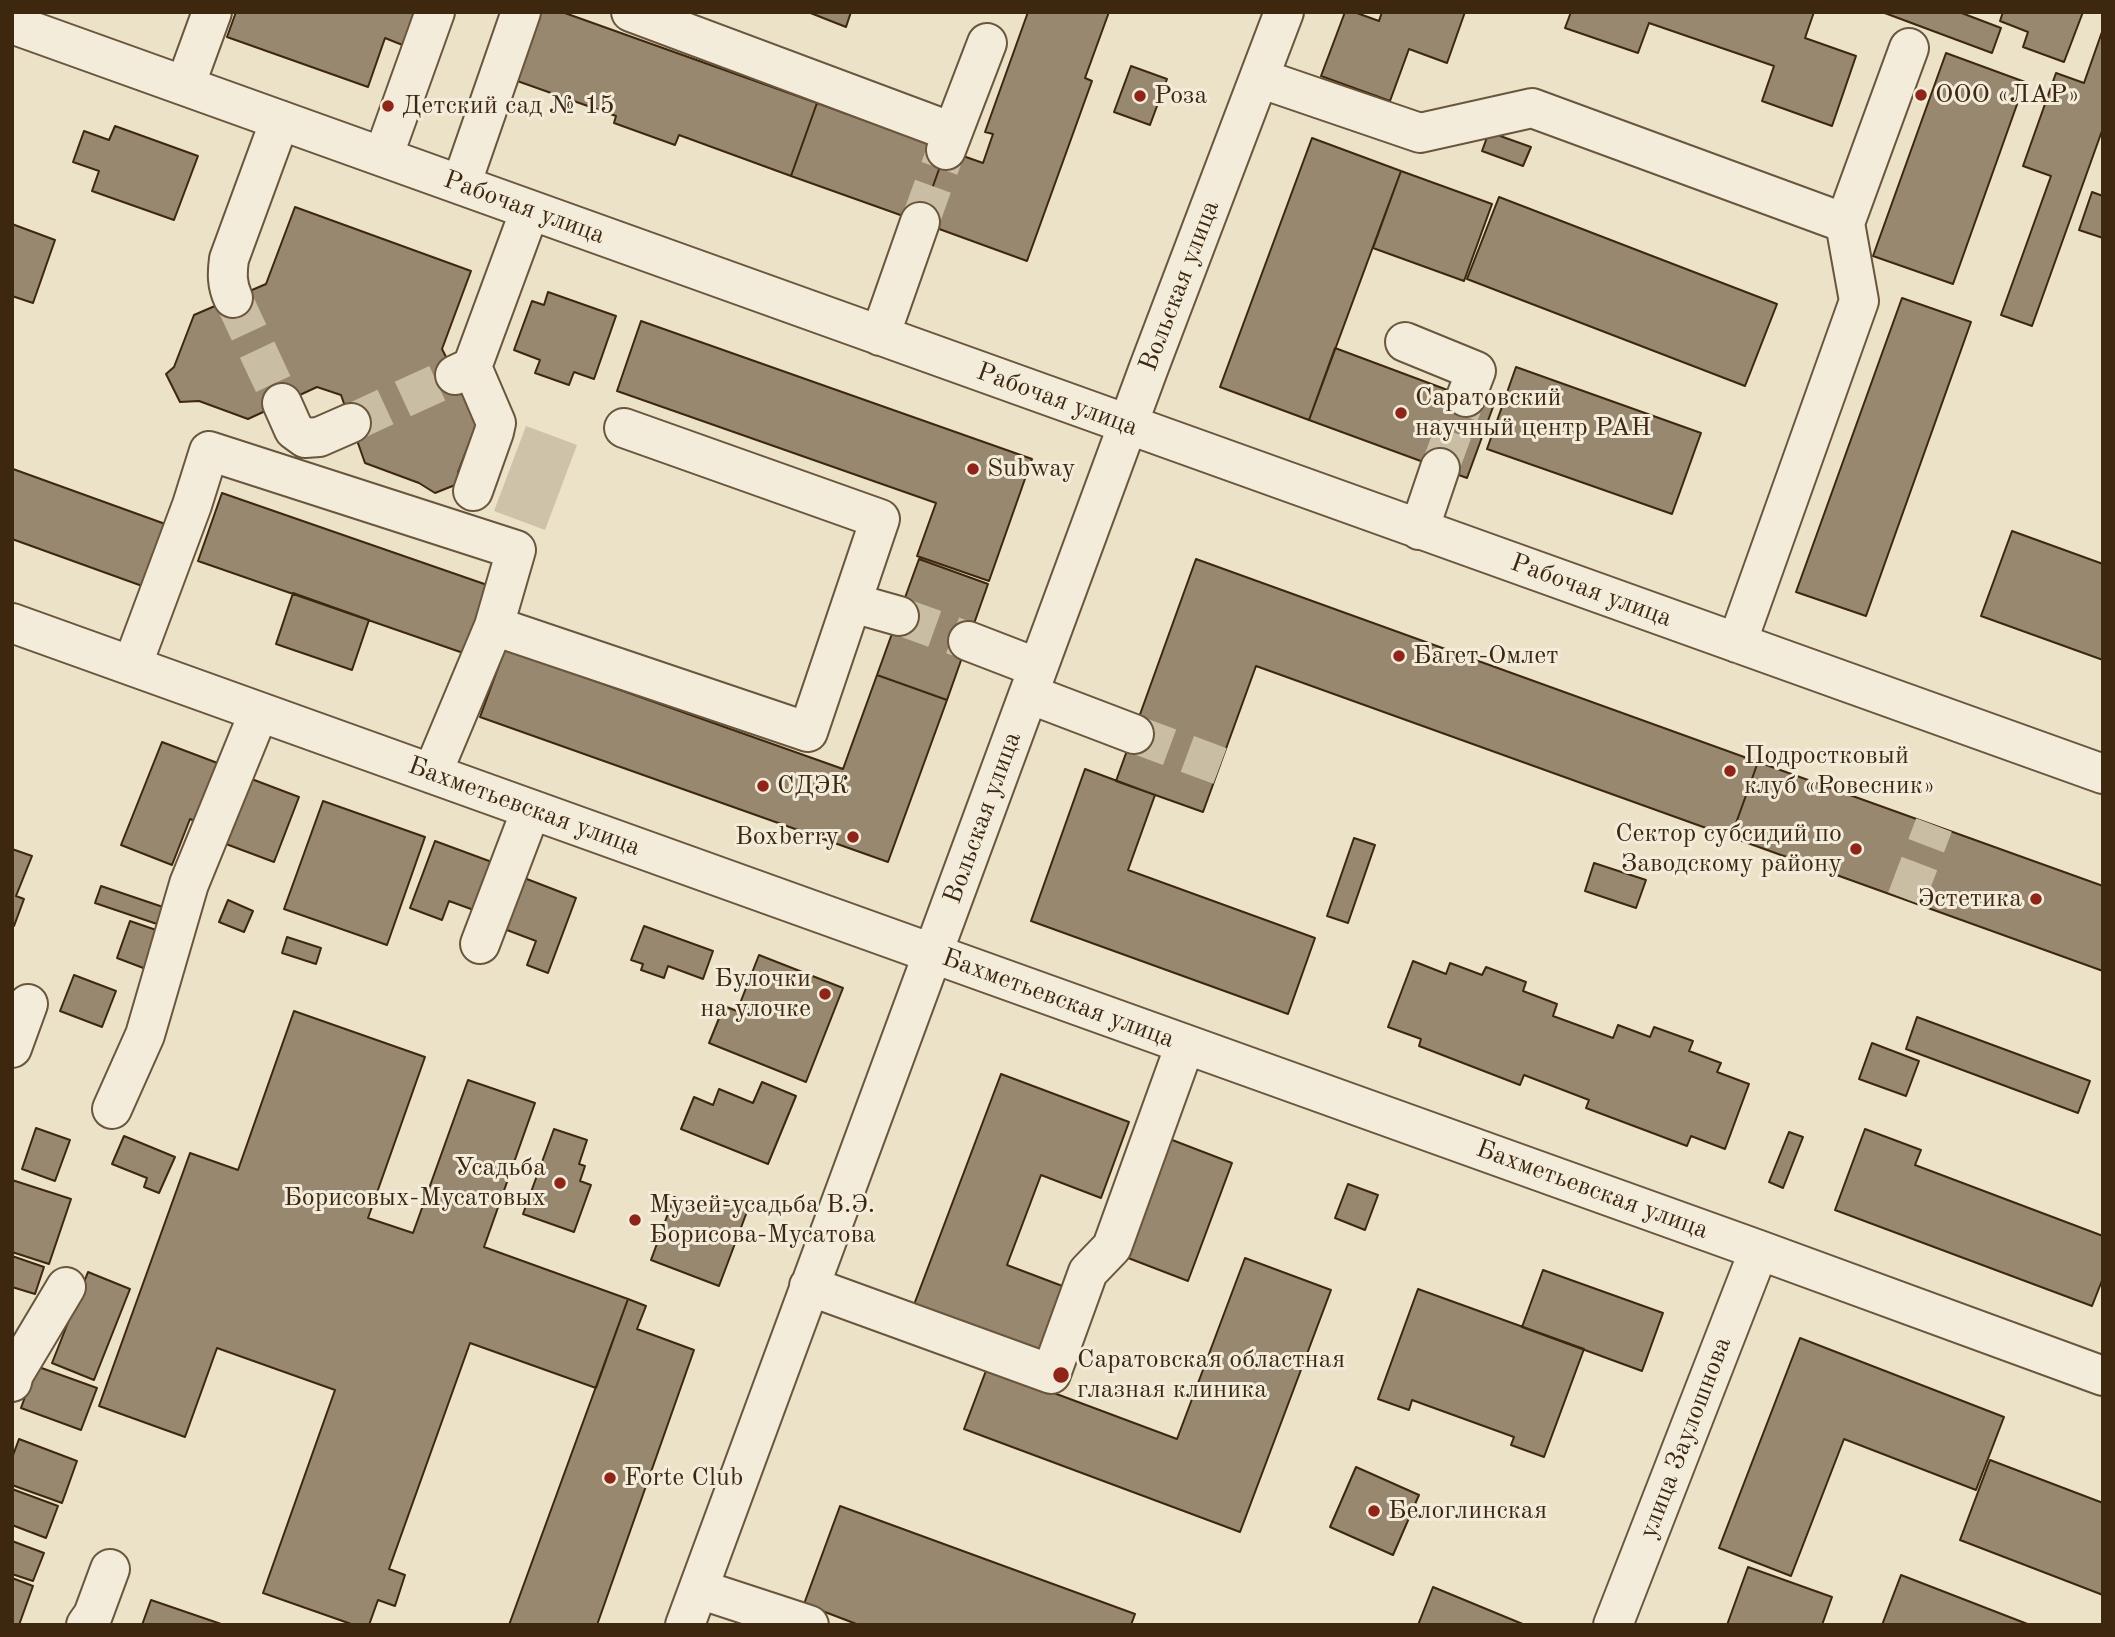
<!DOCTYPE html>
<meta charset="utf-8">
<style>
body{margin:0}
#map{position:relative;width:2115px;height:1637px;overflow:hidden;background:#ece2c8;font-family:"Old Standard TT",serif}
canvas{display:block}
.frame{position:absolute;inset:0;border:14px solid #3d270f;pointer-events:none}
</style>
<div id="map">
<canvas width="2115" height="1637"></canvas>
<div class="frame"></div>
</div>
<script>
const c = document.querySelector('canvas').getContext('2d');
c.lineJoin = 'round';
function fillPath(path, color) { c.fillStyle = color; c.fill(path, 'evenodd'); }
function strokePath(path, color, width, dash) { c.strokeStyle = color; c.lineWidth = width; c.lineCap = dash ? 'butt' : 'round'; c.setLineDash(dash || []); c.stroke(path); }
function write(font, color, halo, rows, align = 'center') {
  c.font = font + ' "Old Standard TT",serif'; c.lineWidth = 6; c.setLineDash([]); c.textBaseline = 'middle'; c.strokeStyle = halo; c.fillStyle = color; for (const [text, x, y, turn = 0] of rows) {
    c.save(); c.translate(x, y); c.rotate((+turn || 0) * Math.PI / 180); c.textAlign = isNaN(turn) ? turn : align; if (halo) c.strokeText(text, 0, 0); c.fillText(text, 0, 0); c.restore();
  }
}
fillPath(new Path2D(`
 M526,426l51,19 -32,85 -51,-19z`), '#cec2a9');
const building = new Path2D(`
 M236,12h181l-12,34 -20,-8 -17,49 -141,-50z
 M529,12h33l255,91 -26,73 -112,-41 -4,10 -61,-22 2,-7 -110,-39z
 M808,12h43l-5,15z
 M1028,12h81l-24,66 7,3 -65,180 -107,-39 26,-72 37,13 10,-29 -8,-2z
 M1345,12h9l25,9 3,-9h83l-18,51 -38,-14 -19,52 -69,-25z
 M1571,12h243l-9,26 51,18 -24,70 -70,-25 12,-35 -125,-43 -11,30 -73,-25z
 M1882,12h77l42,16 -9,25z
 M2003,12h80l-19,50 -41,-15 5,-15 -28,-11z
 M2103,29v99l-71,198 -31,-11 50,-139 -28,-10 33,-93 28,10z
 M1946,53l79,29 -72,202 -80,-28z
 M1131,66l36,13 -17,46 -36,-13z
 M817,103l129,47 -26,72 -129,-46z
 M115,126l83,30 -24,64 -82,-29 7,-20 -26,-9 11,-31 25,9z
 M1489,132l42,15 -8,19 -41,-15z
 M1312,138l89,33 -92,249 -89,-33z
 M1401,171l91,33 -28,77 -91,-33z
 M2092,192l11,4v42l-24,-8z
 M1499,197l278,107 -32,82 -278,-107z
 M295,207l176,64 -29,78 36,71 -20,52 2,11 -25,10 -16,-10 -54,-20 -24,-68 -24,-8 -69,32 -49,-18 -19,1 -14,-28 8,-7 20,-52 72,-31z
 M12,224l43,16 -22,63 -21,-7z
 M548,292l68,24 -22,63 -20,-7 -5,13 -34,-12 5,-13 -26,-10 18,-49 12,4z
 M1902,298l69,24 -105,294 -70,-24z
 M641,321l391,138 -43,122 -72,-25 19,-53 -319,-112z
 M1335,348l158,59 -26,71 -158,-58z
 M1516,367l185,66 -29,81 -185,-65z
 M13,469l155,56 -23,62 -133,-48z
 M222,493l271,94 -24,68 -271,-94z
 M2012,531l91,33v96l-122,-44z
 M919,559l69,25 -41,116 -70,-25z
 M1196,559l562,203 -27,75 -475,-171 -53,146 -87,-31z
 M293,593l76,27 -17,50 -76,-26z
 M505,649l338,120 34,-94 70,25 -59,162 -408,-145z
 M162,742l66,25 -23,58 -15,-6 -18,46 -51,-20z
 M1758,762l345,124v85l-372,-134z
 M1085,769l70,26 -27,75 187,68 -27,76 -257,-93z
 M241,775l58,22 -25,65 -48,-18z
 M323,801l102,36 -38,108 -103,-36z
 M1354,838l21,7 -27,78 -21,-7z
 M435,841l65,24 -18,48 -33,-12 -7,19 -32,-12z
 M12,849l20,7 -16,40 8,3 -10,27 -2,-1z
 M1594,863l52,17 -10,28 -51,-17z
 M519,876l57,22 -28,75 -21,-8 9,-24 -37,-14z
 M101,886l62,21 -6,17 -62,-21z
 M228,900l25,11 -9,21 -25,-10z
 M130,921l29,10 -13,38 -29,-11z
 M644,926l69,25 -10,28 -35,-13 -4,12 -23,-8 2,-6 -12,-4z
 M287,937l34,11 -5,16 -34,-11z
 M759,955l84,33 -37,94 -97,-39 15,-37 13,5z
 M1413,961l33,13 4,-11 32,12 4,-8 40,15 -3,9 34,13 -4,12 60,22 5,-13 32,12 4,-10 39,14 -4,10 32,12 -4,9 32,12 -24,65 -34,-13 -4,10 -101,-38 3,-8 -65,-25 -4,10 -101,-39 2,-7 -33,-12z
 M74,975l42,16 -14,36 -42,-16z
 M294,1011l131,46 -57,161 45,15 55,-153 67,23 -51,144 144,52 -32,89 -126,-45 -81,226 16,6 -10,31 -17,-6 -9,25h-15l-91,-32 72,-203 -118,-42 -32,89 -86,-31 91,-253 48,17z
 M1917,1017l173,64 -12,32 -172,-64z
 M1872,1043l47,18 -13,35 -47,-17z
 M1001,1074l128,48 -28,76 -60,-23 -34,90 58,22 -27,71 -126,-48z
 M762,1082l34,14 -28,68 -87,-35 13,-32 19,8 6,-16 34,14z
 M36,1128l34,12 -15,41 -33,-12z
 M554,1129l33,11 -8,24 6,2 -5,15 11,4 -17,47 -51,-18z
 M1865,1129l56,21 -6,15 188,71v42l-11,28 -257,-96z
 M1789,1132l14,5 -20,51 -14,-6z
 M124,1136l51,21 -16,36 -15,-6 3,-9 -35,-14z
 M1167,1138l65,25 -44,118 -65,-25z
 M12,1180l59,19 -22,65 -37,-12z
 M1348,1184l30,11 -13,35 -30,-12z
 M674,1197l38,15 5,-14 31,11 -29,77 -68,-26z
 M12,1256l32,11 -9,27 -23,-7z
 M1245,1258l86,32 -91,242 -276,-103 23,-61 190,71z
 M1543,1270l120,43 -21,58 -120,-44z
 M88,1272l42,17 -36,91 -42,-17z
 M1418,1289l166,60 -40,108 -33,-12 3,-8 -102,-37 -3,10 -31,-11z
 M628,1299l18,7 -9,23 57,21 -97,275h-88z
 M1800,1338l204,79 -28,73 -132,-51 -53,137 -72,-28z
 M36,1366l61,22 -16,42 -60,-22z
 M19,1439l58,22 -15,42 -50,-18v-27z
 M1990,1460l113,43v92l-143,-55z
 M1356,1467l63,28 -26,60 -63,-28z
 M12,1489l46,17 -12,32 -34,-13z
 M840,1506l295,108 -4,11h-272l-55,-21z
 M12,1541l32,12 -11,28 -21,-7z
 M1748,1567l84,30 -10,28h-95z
 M1901,1575l129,50h-148z
 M12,1578l21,8 -14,39h-7z
 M1433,1587l92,38h-107z
 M151,1600l73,25h-82z`);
fillPath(building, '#98886f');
strokePath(building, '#3d270f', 2);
strokePath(new Path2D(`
 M920,222l26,-72
 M233,298l49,105
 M351,423l104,-48
 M1440,468l26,-71
 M899,616l69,25
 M1134,734l86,32
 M1906,899l28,-74`), '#c9bda3', 38, [38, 19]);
const minor = new Path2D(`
 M631,12l321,120
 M12,24l2091,750
 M1259,78l161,55 112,-25 313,115
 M185,86l27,-74
 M946,150l41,-107
 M383,157l52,-145
 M461,185l60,-173
 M233,298c-6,-13 -6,-24 -4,-39l51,-139
 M880,336l40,-114
 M1405,342l71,29 -10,26
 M472,367l24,56 -2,9 -21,59
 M455,375l17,-8 58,-157
 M282,403l12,27 11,8 14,-1 32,-14
 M1419,530l21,-62
 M853,603l46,13
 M12,623l1747,627 344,126
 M494,626l314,106 72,-213 -256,-91
 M968,641l70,27
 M1737,643l122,-342 -14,-78 64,-175
 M132,666l60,-161 17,-54 307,99 -22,76 -62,148
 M1029,694l105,40
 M480,944l51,-134
 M12,1048l16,-44
 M112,1109l33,-74 44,-151 70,-172
 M809,1286l242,88 37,-102 24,-25 73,-202
 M12,1382l2,-8 52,-87
 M699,1589l110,36
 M86,1625l7,-10 17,-46
 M685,1625l463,-1255 136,-358
 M1613,1625l146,-375`);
strokePath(minor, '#69563d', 42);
strokePath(minor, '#f3ecdb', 38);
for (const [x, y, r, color] of [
 [1921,95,7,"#8f2418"],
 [1140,96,7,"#8f2418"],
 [388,106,7,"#8f2418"],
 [1401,413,7,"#8f2418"],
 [973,469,7,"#8f2418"],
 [1399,656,7,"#8f2418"],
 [1730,771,7,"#8f2418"],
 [763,786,7,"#8f2418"],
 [853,837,7,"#8f2418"],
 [1856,849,7,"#8f2418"],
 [2036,899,7,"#8f2418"],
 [825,994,7,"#8f2418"],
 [560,1183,7,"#8f2418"],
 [635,1220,7,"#8f2418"],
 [1061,1375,9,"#8f2418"],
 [610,1478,7,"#8f2418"],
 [1374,1511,7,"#8f2418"]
]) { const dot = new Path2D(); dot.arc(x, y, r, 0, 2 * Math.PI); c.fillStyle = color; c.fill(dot); strokePath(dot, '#f3ecdb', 2.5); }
write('26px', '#3d270f', '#f3ecdb', [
 ["ООО «ЛАР»",1935,95],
 ["Роза",1154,96],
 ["Детский сад № 15",402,106],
 ["Саратовский",1415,398],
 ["научный центр РАН",1415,428],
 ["Subway",987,469],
 ["Багет-Омлет",1413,656],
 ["Подростковый",1744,756],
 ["клуб «Ровесник»",1744,786],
 ["СДЭК",777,786],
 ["Сектор субсидий по",1842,834,"right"],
 ["Заводскому району",1842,864,"right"],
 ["Boxberry",839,837,"right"],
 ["Эстетика",2022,899,"right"],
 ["Булочки",811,979,"right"],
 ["на улочке",811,1009,"right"],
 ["Усадьба",546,1168,"right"],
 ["Борисовых-Мусатовых",546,1198,"right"],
 ["Музей-усадьба В.Э.",649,1205],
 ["Борисова-Мусатова",649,1235],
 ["Саратовская областная",1077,1360],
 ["глазная клиника",1077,1390],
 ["Forte Club",624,1478],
 ["Белоглинская",1388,1511]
], 'left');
write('26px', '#3d270f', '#f3ecdb', [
 ["Рабочая улица",524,208,20],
 ["Вольская улица",1180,286,-69],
 ["Рабочая улица",1057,400,20],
 ["Рабочая улица",1591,591,20],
 ["Бахметьевская улица",524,807,20],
 ["Вольская улица",983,818,-70],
 ["Бахметьевская улица",1058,999,20],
 ["Бахметьевская улица",1592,1190,20],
 ["улица Заулошнова",1686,1438,-69]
]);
</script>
